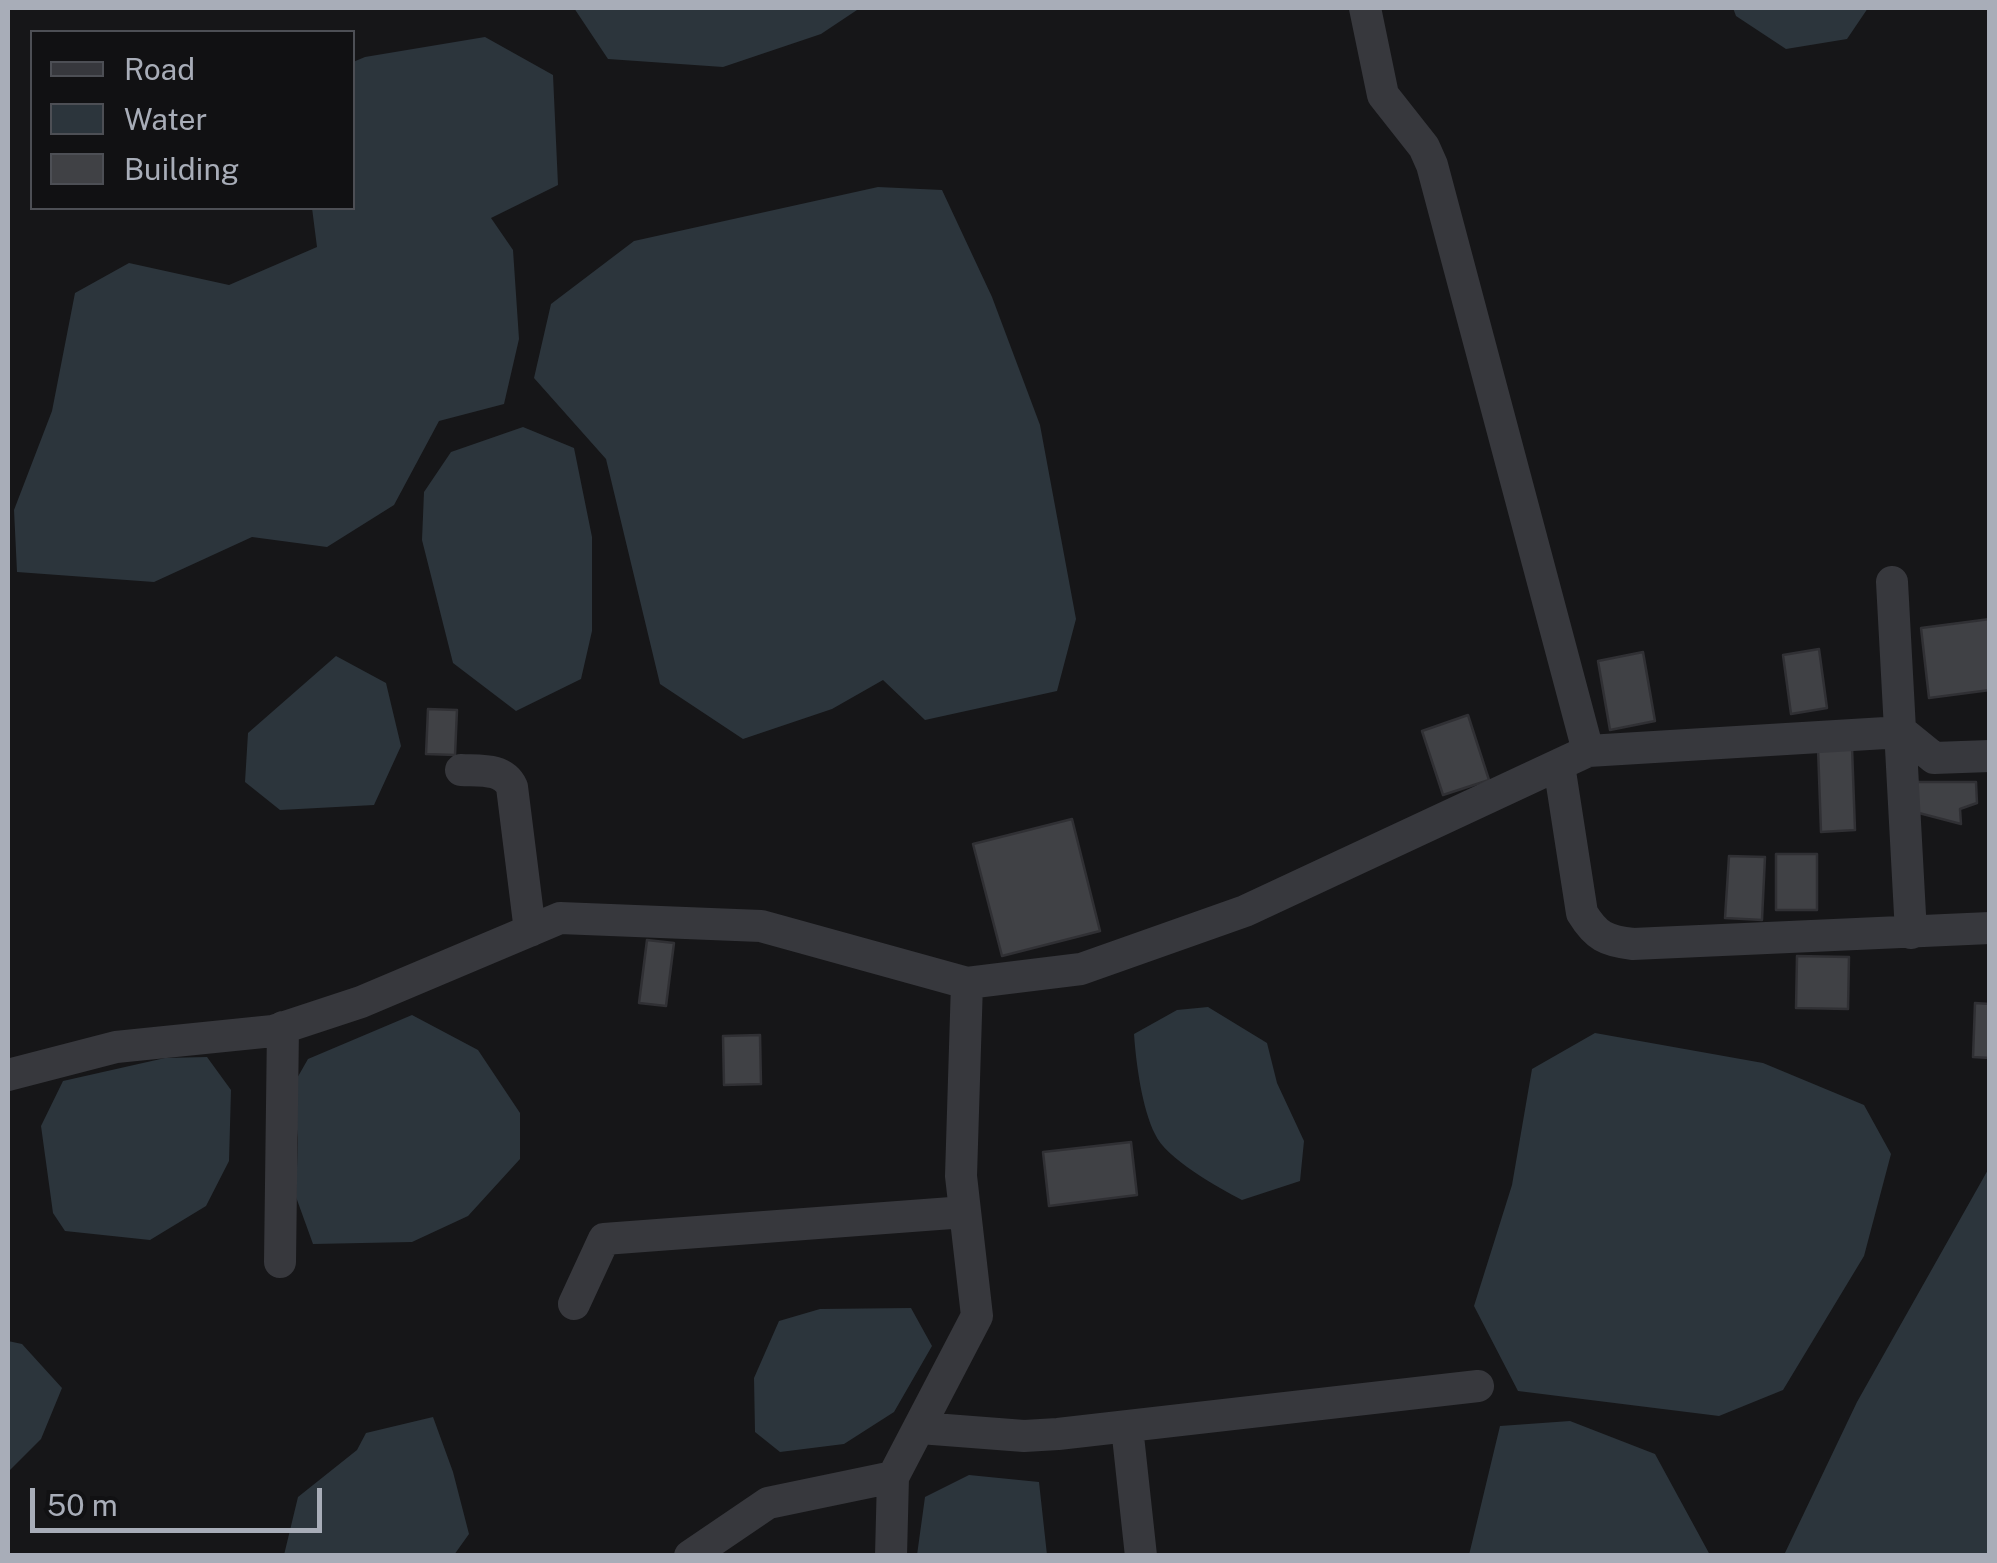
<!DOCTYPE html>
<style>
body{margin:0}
#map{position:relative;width:1997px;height:1563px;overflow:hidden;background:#161618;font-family:"Public Sans",sans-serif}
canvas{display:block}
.frame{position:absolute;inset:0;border:10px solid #a8adb8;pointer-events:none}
.legend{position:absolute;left:30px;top:30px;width:325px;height:180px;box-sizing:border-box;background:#111113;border:2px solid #4d4f55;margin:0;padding:12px 18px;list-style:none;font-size:30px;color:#a8adb8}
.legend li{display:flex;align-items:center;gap:20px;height:50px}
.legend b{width:50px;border:2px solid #4d4f55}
.scale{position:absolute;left:30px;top:1488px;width:292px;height:45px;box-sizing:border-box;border:5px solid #a8adb8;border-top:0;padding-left:12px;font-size:30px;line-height:35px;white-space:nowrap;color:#a8adb8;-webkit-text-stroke:8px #111113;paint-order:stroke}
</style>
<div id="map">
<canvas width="1997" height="1563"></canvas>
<div class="frame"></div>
<ul class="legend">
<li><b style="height:12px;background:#37383d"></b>Road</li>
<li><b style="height:28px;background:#2c353c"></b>Water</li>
<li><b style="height:28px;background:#404145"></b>Building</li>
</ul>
<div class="scale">50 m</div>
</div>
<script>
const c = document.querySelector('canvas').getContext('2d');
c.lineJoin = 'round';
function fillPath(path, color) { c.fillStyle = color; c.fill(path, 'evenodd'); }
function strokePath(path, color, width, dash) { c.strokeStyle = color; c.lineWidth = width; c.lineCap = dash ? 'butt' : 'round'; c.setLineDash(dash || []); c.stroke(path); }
fillPath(new Path2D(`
 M574,8h286l-39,26 -98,33 -115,-8z
 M1733,8h135l-21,31 -61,10 -50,-33z
 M485,37l68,38 5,110 -67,33 22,32 6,89 -15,65 -65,17 -45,84 -67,42 -75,-10 -98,45 -137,-10 -3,-62 38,-99 23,-118 54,-30 100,22 88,-38 -5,-39h40l1,-146 12,-5z
 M878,187l64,3 50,107 48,128 36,194 -19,72 -132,29 -42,-40 -51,29 -89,30 -83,-55 -54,-225 -72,-81 17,-74 83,-63z
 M523,427l51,21 18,89v94l-11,48 -65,32 -63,-48 -31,-123 2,-48 27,-40z
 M336,656l50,27 15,63 -27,59 -94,5 -35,-28 3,-49z
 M1208,1007l59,36 10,40 27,58 -4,40 -58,19c-23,-12 -77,-42 -87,-66 -13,-26 -19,-71 -21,-100l43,-24z
 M412,1015l66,35 42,63v46l-52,57 -56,26 -99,2 -17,-47 2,-59 -6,-51 16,-28z
 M1595,1033l168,30 101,42 27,49 -27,102 -81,134 -64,26 -201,-25 -44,-85 38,-121 20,-116z
 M207,1057l24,33 -2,71 -23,45 -56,34 -85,-9 -12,-18 -12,-87 22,-45 102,-23z
 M1989,1168v387h-205l73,-153z
 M911,1308l21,38 -38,66 -50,32 -64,8 -25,-20 -1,-54 25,-57 41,-12z
 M8,1341l14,3 40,44 -21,51 -33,33z
 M433,1417l20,55 16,62 -15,21h-170l14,-58 59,-47 9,-17z
 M1570,1421l85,33 55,101h-241l31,-129z
 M969,1475l70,7 8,73h-130l8,-58z`), '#2c353c');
const building = new Path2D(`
 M1990,619v71l-61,8 -8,-70z
 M1819,649l8,59 -36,6 -8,-59z
 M1643,652l12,69 -45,9 -12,-69z
 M428,709l29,1 -2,45 -29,-1z
 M1468,715l21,65 -46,15 -21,-64z
 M1852,747l3,83 -34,2 -3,-84z
 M1915,782h61l1,21 -17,6 1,15 -46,-12z
 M1072,819l28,112 -98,25 -29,-112z
 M1776,854h41v56h-41z
 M1729,856l36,1 -3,63 -37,-2z
 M647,940l27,3 -8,63 -27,-3z
 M1797,956l52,1 -1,52 -52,-1z
 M1975,1003l15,1v54l-17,-1z
 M760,1035l1,49 -37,1 -1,-49z
 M1131,1142l6,53 -88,11 -6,-54z`);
fillPath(building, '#404145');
strokePath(building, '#303034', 2.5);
strokePath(new Path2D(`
 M1365,8l18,87 41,52 8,18 156,586
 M1892,582l19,351
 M1559,765l23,148c14,23 24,28 51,31l357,-16
 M461,770c20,1 42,-2 51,17l18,144
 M8,1075l108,-28 157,-16 88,-29 199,-84 201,8 206,57
 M280,1262l3,-235
 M574,1304l30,-65 361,-27
 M1127,1427l14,129
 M920,1428l104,8 34,-2 420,-48
 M690,1556l78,-53 125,-26 84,-161 -16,-140 6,-193 114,-14 164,-58 343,-160 314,-19 32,26 56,-2
 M891,1556l2,-79`), '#37383d', 32);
</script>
